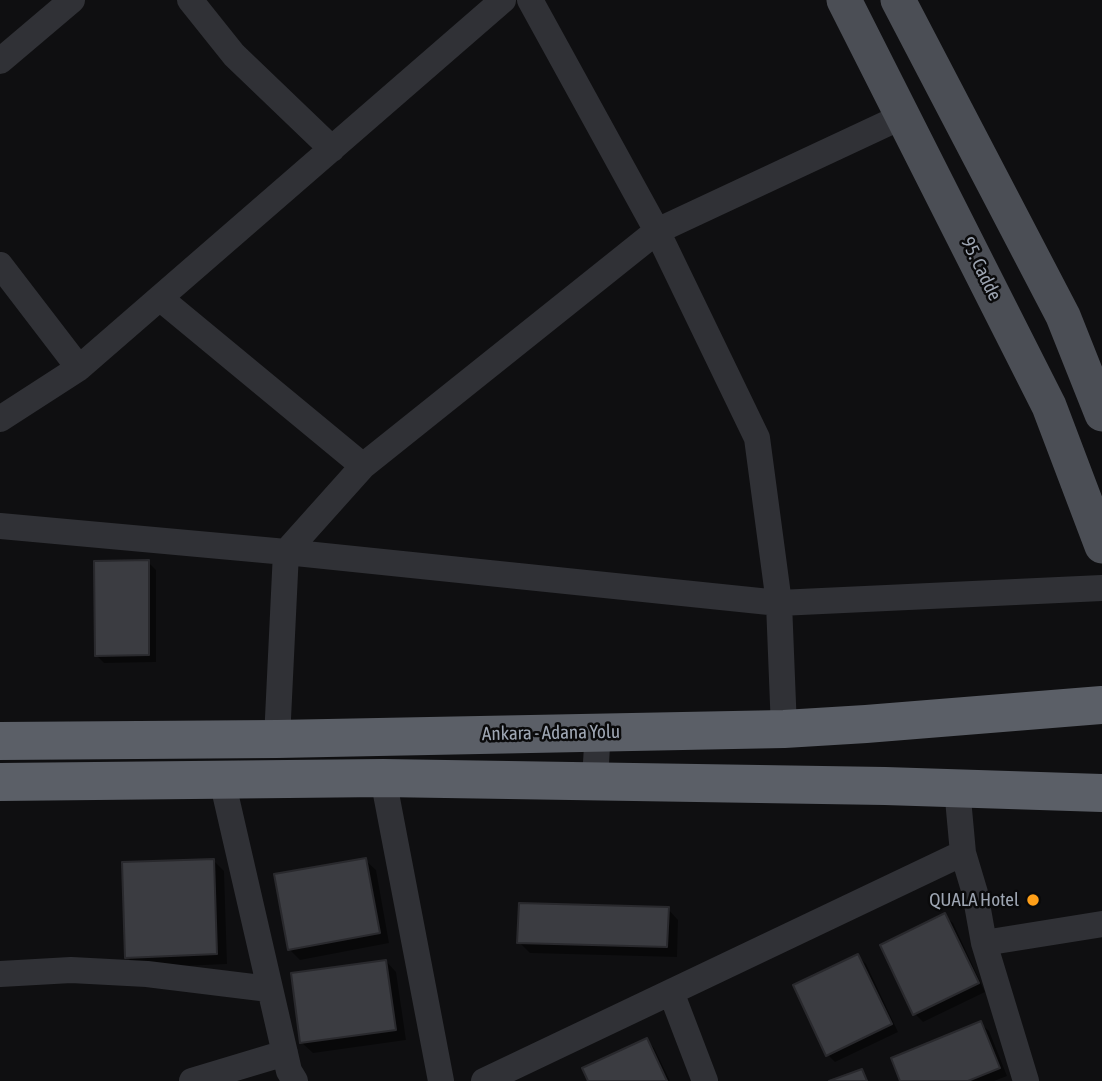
<!DOCTYPE html>
<style>
body{margin:0}
canvas{display:block;background:#0f0f11}
</style>
<canvas width="1102" height="1081"></canvas>
<script>
const c = document.querySelector('canvas').getContext('2d');
c.lineJoin = 'round';
function fillPath(path, color) { c.fillStyle = color; c.fill(path, 'evenodd'); }
function strokePath(path, color, width, dash) { c.strokeStyle = color; c.lineWidth = width; c.lineCap = dash ? 'butt' : 'round'; c.setLineDash(dash || []); c.stroke(path); }
function write(font, color, halo, rows, align = 'center') {
  c.font = font + ' "Asap Condensed",sans-serif'; c.lineWidth = 5; c.setLineDash([]); c.textBaseline = 'middle'; c.strokeStyle = halo; c.fillStyle = color; for (const [text, x, y, turn = 0] of rows) {
    c.save(); c.translate(x, y); c.rotate((+turn || 0) * Math.PI / 180); c.textAlign = isNaN(turn) ? turn : align; if (halo) c.strokeText(text, 0, 0); c.fillText(text, 0, 0); c.restore();
  }
}
fillPath(new Path2D(`
 M148,562l8,8v92l-52,1 -8,-8z
 M213,860l11,11 3,93 -89,4 -11,-11z
 M365,860l11,10 13,73 -89,17 -11,-11z
 M668,909l10,11 -1,37 -147,-4 -11,-11z
 M945,916l8,7 32,69 -62,30 -8,-8z
 M858,956l8,8 32,68 -63,30 -7,-7z
 M386,961l10,11 10,68 -93,13 -11,-10z
 M981,1024l8,7 18,45 -13,5h-93z
 M647,1040l7,8 16,33h-80z`), '#0007');
const building = new Path2D(`
 M149,560v95l-54,1 -1,-95z
 M366,858l14,75 -92,17 -14,-76z
 M214,859l3,95 -92,4 -3,-96z
 M519,903l150,4 -2,40 -150,-4z
 M945,913l34,70 -66,32 -33,-70z
 M858,954l34,70 -66,32 -33,-71z
 M386,960l10,70 -96,13 -9,-70z
 M981,1021l19,47 -32,13h-68l-9,-23z
 M647,1038l20,43h-79l-6,-13z
 M862,1069l5,12h-38z`);
fillPath(building, '#3b3c41');
strokePath(building, '#29292d', 2);
strokePath(new Path2D(`
 M190,0l44,55 98,94
 M530,0l127,231 100,207 22,165 5,126
 M0,61l72,-61
 M0,265l79,103
 M161,299l202,167
 M0,419l79,-51 424,-368
 M0,526l286,26 493,51 323,-15
 M277,739l9,-187 77,-86 294,-235 246,-115
 M596,763l1,-17
 M383,778l58,303
 M222,780l67,291 6,10
 M963,853l12,40 9,50 42,138
 M984,943l118,-19
 M0,974l71,-4 76,4 122,15
 M671,992l34,89
 M192,1081l93,-28
 M484,1081l479,-228 -6,-65`), '#303136', 26);
strokePath(new Path2D(`
 M844,0l205,406 53,140
 M898,0l165,316 39,98`), '#4b4e55', 35);
strokePath(new Path2D(`
 M0,741l277,-2 507,-10 82,-5 236,-19
 M0,782l383,-4 502,8 217,7`), '#5b5f67', 38);
for (const [x, y, r, color] of [
 [1033,900,7,"#ff9f18"]
]) { const dot = new Path2D(); dot.arc(x, y, r, 0, 2 * Math.PI); c.fillStyle = color; c.fill(dot); strokePath(dot, '#0a0a0b', 2.5); }
write('19px', '#9ea6b3', '#0a0a0b', [
 ["95. Cadde",981,269,64],
 ["Ankara - Adana Yolu",551,733,-1]
]);
write('19px', '#9ea6b3', '#0a0a0b', [
 ["QUALA Hotel",1019,900]
], 'right');
</script>
